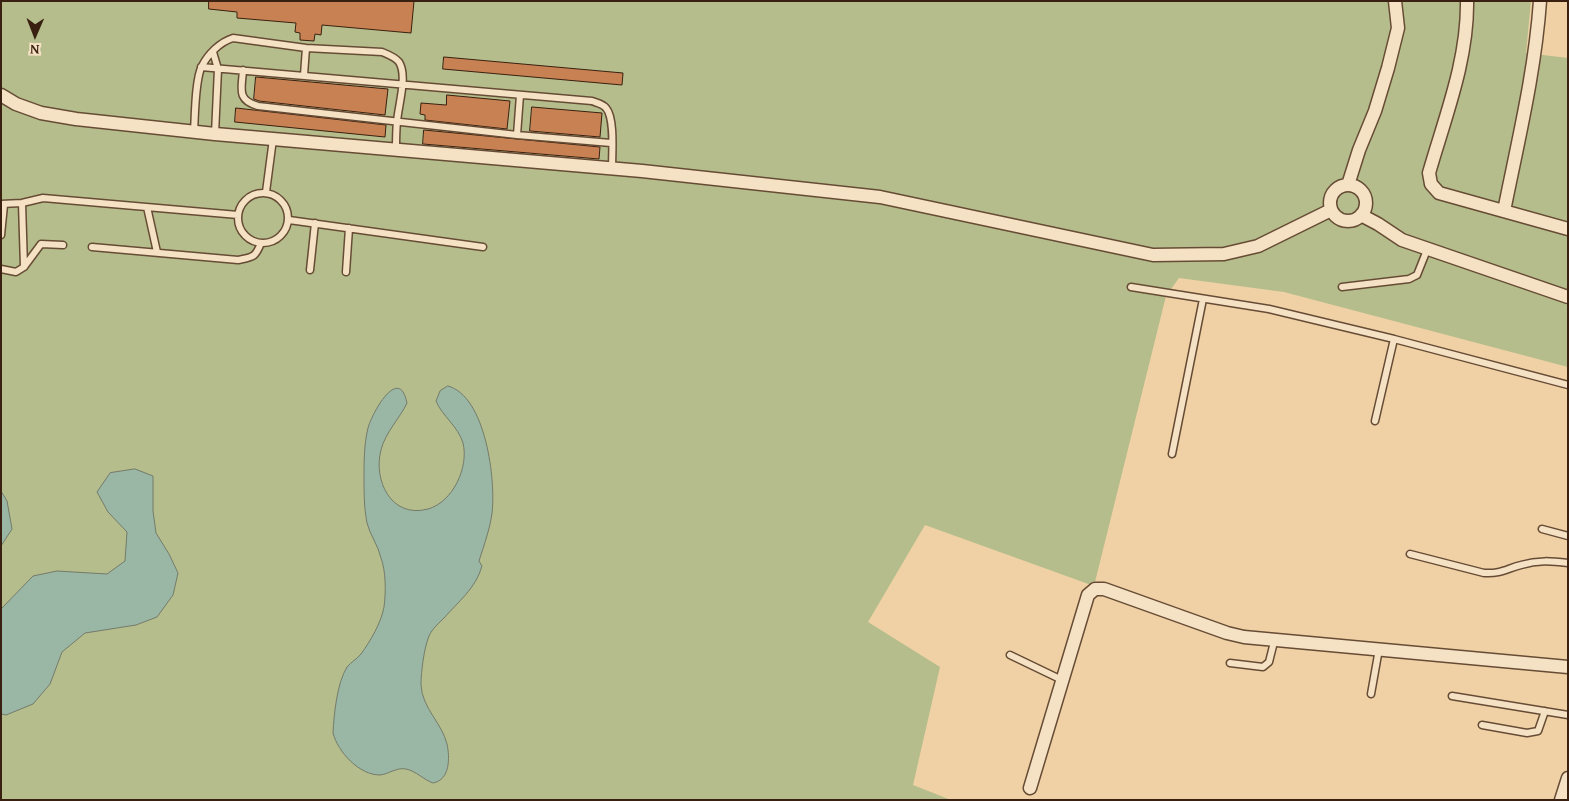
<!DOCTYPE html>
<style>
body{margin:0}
#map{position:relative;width:1569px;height:801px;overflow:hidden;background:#efd1a5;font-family:"Gentium Book Plus",serif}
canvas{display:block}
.frame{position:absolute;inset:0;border:2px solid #3a2010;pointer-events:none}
.north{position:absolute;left:10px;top:10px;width:50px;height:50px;-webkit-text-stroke:4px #f5e1c4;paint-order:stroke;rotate:181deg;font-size:14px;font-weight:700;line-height:20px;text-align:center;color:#3a2010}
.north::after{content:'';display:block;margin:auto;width:18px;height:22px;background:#3a2010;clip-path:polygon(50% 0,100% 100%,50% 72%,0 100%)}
</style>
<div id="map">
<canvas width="1569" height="801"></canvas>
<div class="frame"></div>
<div class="north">N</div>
</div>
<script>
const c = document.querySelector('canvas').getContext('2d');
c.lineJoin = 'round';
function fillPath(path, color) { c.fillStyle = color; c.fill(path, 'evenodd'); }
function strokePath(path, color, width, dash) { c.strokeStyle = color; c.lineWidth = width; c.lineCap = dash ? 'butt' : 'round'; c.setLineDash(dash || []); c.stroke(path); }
fillPath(new Path2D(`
 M1,1h1530l-5,52 42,5v309l-284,-75 -105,-14 -13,18 -72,290 -169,-61 -57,97 72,45 -27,118 38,15h-950z`), '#b4bd8b');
const water = new Path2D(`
 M448,386c38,10 48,95 44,127 -2,16 -8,32 -13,48l3,5c-6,22 -24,36 -38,52 -5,5 -12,11 -15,18 -5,12 -8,36 -8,49 1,23 21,38 26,59 3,14 3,36 -14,39 -9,-3 -17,-12 -27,-14 -9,-2 -17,5 -26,6 -21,0 -42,-23 -47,-42 1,-19 4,-50 14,-66 4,-5 10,-8 14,-13 10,-14 20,-31 23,-47 2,-15 2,-35 -3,-49 -3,-13 -11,-23 -14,-35 -3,-15 -3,-31 -3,-46 0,-15 0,-33 4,-49 4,-15 31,-64 39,-25 -7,15 -22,30 -26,47 -8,30 10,69 47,59 25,-7 41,-42 35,-66 -5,-17 -21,-27 -27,-42l4,-10z
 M135,469l18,7v35l3,22 13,21 9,19 -5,22 -16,22 -21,8 -51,8 -23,19 -12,32 -17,20 -27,11 -5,-1v-105l32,-33 24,-5 50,3 18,-13 2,-29 -19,-20 -11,-20 13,-19z
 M1,491l6,10 5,28 -11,17z`);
fillPath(water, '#9ab7a6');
strokePath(water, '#747b6a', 1);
const building = new Path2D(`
 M209,1h205l-3,32 -89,-8 -1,10 -6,-1 -1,7 -14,-1v-7l-5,-1 1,-9 -59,-5v-6l-28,-3z
 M444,57l179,16 -1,12 -179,-16z
 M256,77l132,12 -3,26 -126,-14 -5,-2z
 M447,95l63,6 -3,28 -82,-9v-5l-5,-1 1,-11 25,2z
 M532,107l70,6 -2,24 -70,-6z
 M236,108l150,17 -1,12 -150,-15z
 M424,130l176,17 -1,12 -176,-15z`);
fillPath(building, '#c88153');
strokePath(building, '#3a2010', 1);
const service = new Path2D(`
 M213,52l5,17 -3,65
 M201,67l391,34c5,2 11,3 14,7 9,10 6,46 6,60
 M243,70c-1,18 -7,30 15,36l259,29 94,8
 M304,75l2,-27
 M194,132c1,-16 1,-53 8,-66 6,-12 18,-24 31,-28l73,10 76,4c5,2 13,5 17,10 9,14 -1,44 -2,60 -1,9 -1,18 -1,28
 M517,135l3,-40
 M266,192l7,-53
 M238 218a25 25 0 1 1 50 0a25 25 0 1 1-50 0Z
 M22,203l2,64
 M1,204l21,-1 21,-5 195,17
 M147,207l10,45
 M289,220l194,27
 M1,235l3,-30
 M92,247l146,13c15,-3 17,-2 23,-17
 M1,269l15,3 8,-5 17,-23 22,1
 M310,270l5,-47
 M346,272l3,-44
 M1131,287l138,22 125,30 174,46
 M1342,287l67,-8 8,-4 10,-25
 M1375,421l19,-82
 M1172,454l31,-155
 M1542,529l26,7
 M1410,554l74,19c17,1 22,-4 37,-8 17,-5 30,-4 47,-2
 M1010,655l52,25
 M1230,663l33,4 6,-5 6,-24
 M1371,694l8,-45
 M1452,696l116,19
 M1482,725l45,8 11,-2 7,-20`);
const minor = new Path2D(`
 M1467,1c1,59 -22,116 -38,172l2,11 8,9 129,36
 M1,95l15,9 25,9 35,6 139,15 427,37 238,26 273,58 71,-1 34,-8 73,-36
 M1348,185l11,-35 16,-39 13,-43 10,-40 -3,-27
 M1330 203a18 18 0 1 1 36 0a18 18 0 1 1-36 0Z
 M1504,211c14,-70 31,-139 36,-210
 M1361,215l17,9 24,16 166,57
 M1030,788l58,-193 7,-6h9l123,44 17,4 324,30
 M1561,800l7,-22`);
strokePath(service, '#674c35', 9);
strokePath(minor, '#674c35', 15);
strokePath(service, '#f5e1c4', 6);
strokePath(minor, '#f5e1c4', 12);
</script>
